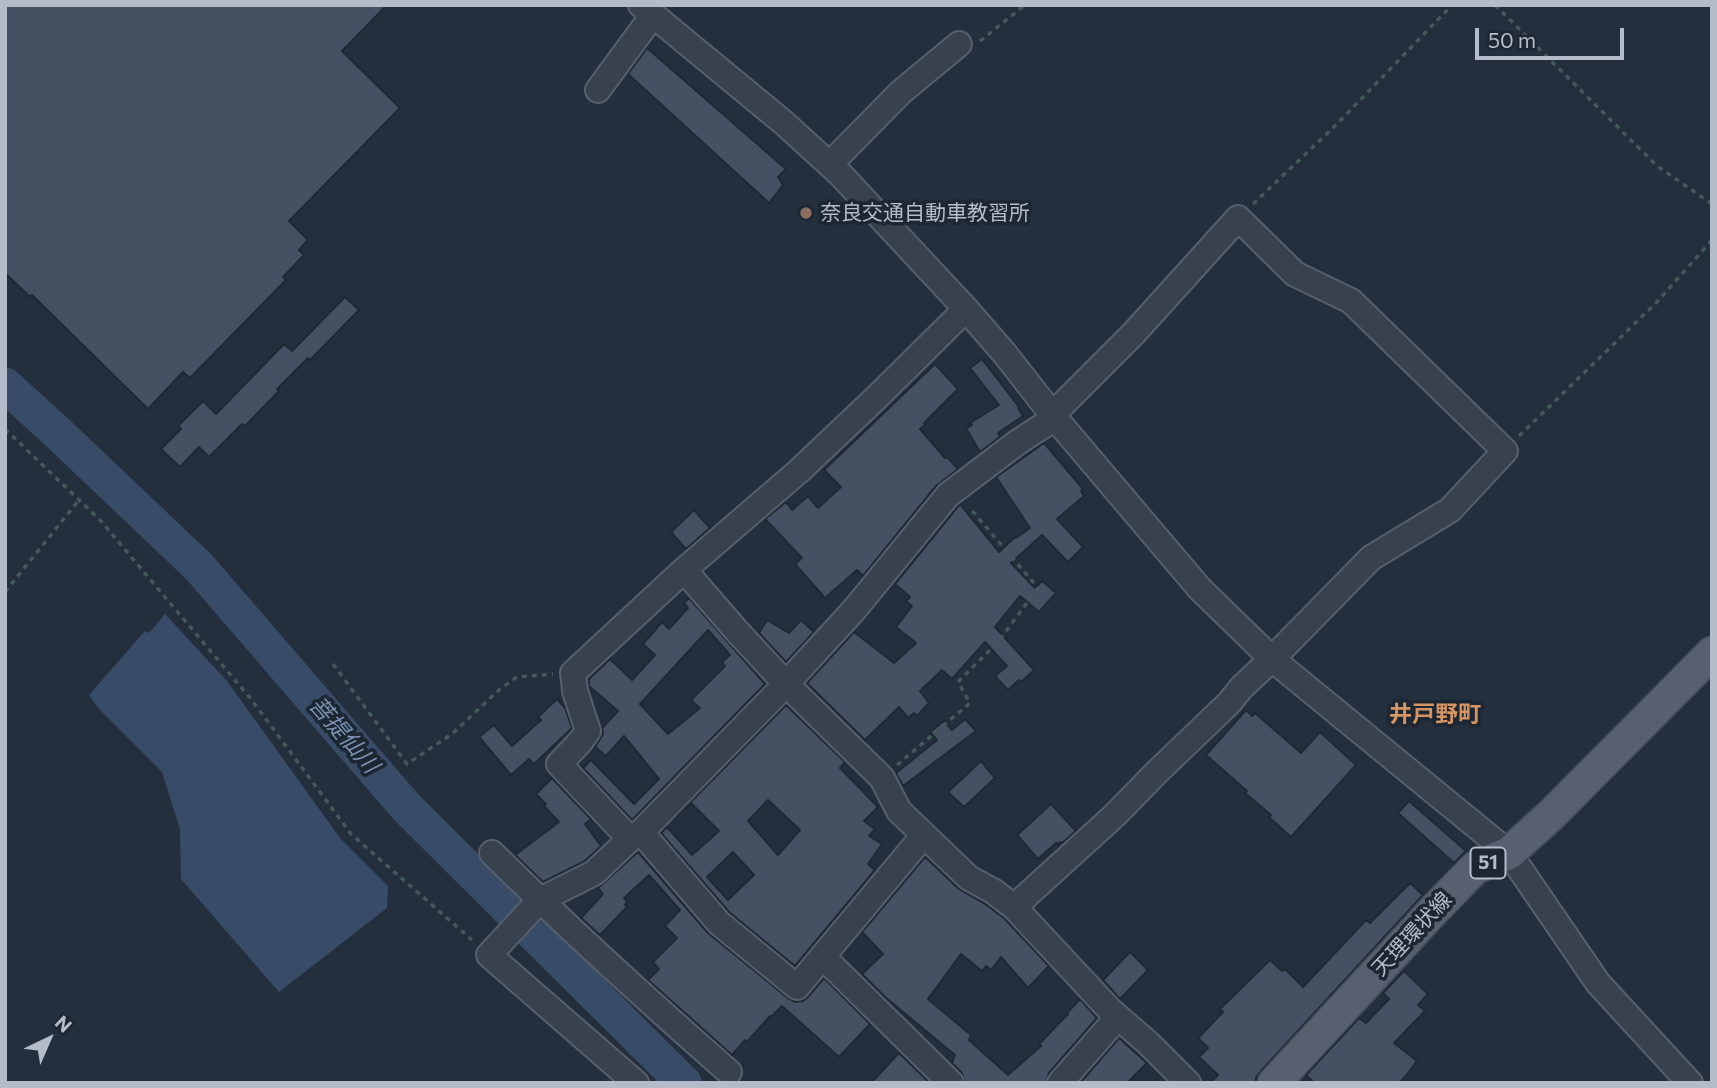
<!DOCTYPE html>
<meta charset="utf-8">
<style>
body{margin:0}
#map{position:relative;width:1717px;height:1088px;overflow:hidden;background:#242f3e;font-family:Commissioner,sans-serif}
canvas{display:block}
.frame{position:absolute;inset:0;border:7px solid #b4bcc9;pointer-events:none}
.north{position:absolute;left:14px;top:1004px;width:70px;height:70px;-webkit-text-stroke:5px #1d2633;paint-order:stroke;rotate:44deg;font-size:19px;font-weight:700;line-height:28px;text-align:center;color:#b4bcc9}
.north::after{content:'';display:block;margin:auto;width:24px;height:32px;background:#b4bcc9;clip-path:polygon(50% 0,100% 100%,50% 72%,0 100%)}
.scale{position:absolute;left:1475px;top:28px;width:149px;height:32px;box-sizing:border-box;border:4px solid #b4bcc9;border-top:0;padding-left:9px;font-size:21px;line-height:24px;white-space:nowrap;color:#b4bcc9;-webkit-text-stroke:5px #1d2633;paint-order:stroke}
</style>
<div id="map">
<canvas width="1717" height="1088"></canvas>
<div class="frame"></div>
<div class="north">N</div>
<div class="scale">50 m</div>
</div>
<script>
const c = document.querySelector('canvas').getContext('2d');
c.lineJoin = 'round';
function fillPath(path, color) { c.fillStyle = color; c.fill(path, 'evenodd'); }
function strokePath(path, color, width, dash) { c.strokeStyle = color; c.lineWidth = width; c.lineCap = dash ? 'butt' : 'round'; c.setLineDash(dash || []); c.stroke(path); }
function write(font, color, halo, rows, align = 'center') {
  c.font = font + ' Commissioner,"Noto Sans JP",sans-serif'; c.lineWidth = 7; c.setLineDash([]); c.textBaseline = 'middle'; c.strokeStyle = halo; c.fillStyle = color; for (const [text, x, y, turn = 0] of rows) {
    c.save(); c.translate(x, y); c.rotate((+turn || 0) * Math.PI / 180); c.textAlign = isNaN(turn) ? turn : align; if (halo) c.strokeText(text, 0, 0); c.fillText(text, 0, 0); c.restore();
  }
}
fillPath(new Path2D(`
 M165,614l62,67 113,157 48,48 -1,22 -108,84 -98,-113 -1,-50 -18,-57 -64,-64 -9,-13 56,-64 4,2z`), '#394c67');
strokePath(new Path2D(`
 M5,385l54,49 140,133 208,241 277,275`), '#394c67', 35);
const building = new Path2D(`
 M5,5h382l-45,46 58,57 -111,113 19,19 -9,10 5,5 -21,22 3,3 -96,98 -7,-6 -35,37 -116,-114 -2,2 -25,-24z
 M647,48l139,121 -8,8 5,8 -14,18 -141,-129z
 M345,297l14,13 -49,50 -2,-2 -31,31 2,2 -34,35 -3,-2 -33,33 -10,-10 -19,20 -19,-18 20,-20 -3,-3 25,-25 13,13 68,-70 8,7z
 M982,359l37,48 -1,1 5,8 -25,17 2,4 -20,15 -14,-24 6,-3 -2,-2 29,-18 -29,-37z
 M935,364l23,25 -34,34 2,1 -6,5 25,29 2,-1 11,12 -22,17 -73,90 -6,-6 -32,28 -30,-34 7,-6 -37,-39 21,-17 6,8 16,-14 10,12 23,-21 -17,-17z
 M1044,443l39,46 -2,2 3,5 -27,23 26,28 -15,15 -26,-27 -31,28 24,25 7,-7 14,12 -17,19 -19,-16 -25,31 39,43 -13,12 -2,-2 -11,10 -13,-14 12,-10 -22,-24 -33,37 -10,-9 -22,21 9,12 -12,13 -3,-3 -6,5 -9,-11 -34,33 -58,-57 47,-51 40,31 22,-20 -20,-16 16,-21 -6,-5 4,-4 -15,-13 65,-80 39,48 16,-15 1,1 14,-10 -34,-51z
 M694,510l16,18 -24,21 -15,-17z
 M689,598l76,86 -133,136 -49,-52 8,-8 43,44 25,-25 -35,-43 -18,20 -11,-9 8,-13 -1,-6 16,-17 -29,-25v-7l21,-20 22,21 23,-25 -12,-11 19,-22 7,7 19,-21 -4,-5zM708,630l22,25 -8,7 3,4 -34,34 9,8 -32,26 -28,-30z
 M767,620l22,13 12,-13 13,12 -28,30 -27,-29z
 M557,699l8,9 7,20 -38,36 -5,-5 -18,16 -32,-38 15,-12 18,21 29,-26 -3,-3z
 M786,705l59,57 -5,6 38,39 -14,14 11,8 -6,7 13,8 -14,20 7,6 -80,96 -66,-54 -68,-79 6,-6 25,28 27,-24 -28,-28 -17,16zM768,800l32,30 -22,25 -30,-34zM733,852l21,23 -26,25 -21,-23z
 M1246,710l6,6 3,-3 46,40 19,-21 36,33 -65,72 -22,-20 2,-2 -26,-22 2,-2 -41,-36z
 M965,719l11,12 -73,55 -7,-13 41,-33 -7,-8 14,-11 8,9z
 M981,761l14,17 -31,29 -16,-15z
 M552,778l39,41 -6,5 16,22 -16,15 -42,21 -28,-27 44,-33 -15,-16 2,-2 -10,-10z
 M1409,801l57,50 -12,12 -56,-50z
 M1051,804l25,27 -14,12 -2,-1 -2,2 -2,-1 -18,16 -21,-24z
 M638,852l70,81 80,65 7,4 8,-1 5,-4 16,-19 46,46 -31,33 -57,-51 -11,11 -1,-1 -23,26 -2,-2 -13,15 -84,-75 11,-11 -6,-7 24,-24 -12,-12 15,-16 -31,-35 -25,23 3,4 -2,3 2,2 -27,28 -19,-17 22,-24 -5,-6z
 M925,857l34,32 26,15 19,14 45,48 -21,22 -27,-31 -10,13 -5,-4 -4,5 -21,-17 -33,45 43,36 -2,5 39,35 33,-29 -2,-2 29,-30 -1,-1 13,-14 17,19 -48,55 -3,10h-81l-3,-10 -10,-10 3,-8 -70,-58 -23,-23 21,-20 -21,-22z
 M1410,883l13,12 -162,176 -5,7v5h-46l8,-8 -19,-18 9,-9 -10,-10 25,-26 -3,-3 50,-49 12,11 3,-2 18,18 63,-67 4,3z
 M1130,952l18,18 -28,29 -17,-19z
 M1404,971l24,23 -10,11 7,6 -31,32 23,18 -12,16 -6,6h-85l-8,-8 53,-57 7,5 23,-24 -6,-6z
 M1119,1038l28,25 -20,20h-47z
 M899,1053l31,30h-59z`);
fillPath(building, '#455162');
strokePath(building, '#1f2835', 2);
const minor = new Path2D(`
 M641,5l143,118 57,52 125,134 39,45 50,64 145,171 72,70 237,194 89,130 92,100
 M598,90l55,-75
 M830,164l71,-72 58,-48
 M966,309l-89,88 -77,73 -116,100 -111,103 2,18 13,40 -8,11 -21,22 71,75 11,-7 145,-148 68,-74 94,-115 70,-53 37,-24
 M684,570l51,59 51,55 96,94 17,33 70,67 24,13 21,16 96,103 38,33 40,40
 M641,832l78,91 78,64 127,-152
 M630,839l-36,34 -54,27 -51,55 147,128
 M492,853c77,76 156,148 237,219
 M1014,907l101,-92 42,-43 72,-69 13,-16 30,-28 99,-101 79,-48 55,-59 -154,-150 -56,-27 -57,-56 -104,115 -82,82
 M823,957l128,126
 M1060,1083l58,-66`);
const major = new Path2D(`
 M1274,1083l160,-173 41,-42 34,-15 42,-38 161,-162`);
strokePath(minor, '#565f6c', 28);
strokePath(major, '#414a57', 35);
strokePath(new Path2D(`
 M1495,5l162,161 55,38
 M980,41l45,-36
 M1253,204l84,-80 115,-119
 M5,429l95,91 151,179 100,135 121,106
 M1519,436l137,-133 56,-63
 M5,592l74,-92
 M333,664l74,100 45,-30 48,-45 17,-12 36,-3
 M897,765l73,-62 -12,-21 40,-40 40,-54 -69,-81`), '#44595c', 3.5, [5, 5]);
strokePath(minor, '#38414e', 24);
strokePath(major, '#56606e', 32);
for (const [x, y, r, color] of [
 [806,213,7,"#8d6e63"]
]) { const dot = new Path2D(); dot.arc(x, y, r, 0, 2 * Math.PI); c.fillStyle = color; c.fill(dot); strokePath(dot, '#1d2633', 2.5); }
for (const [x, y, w] of [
 [1488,863,35]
]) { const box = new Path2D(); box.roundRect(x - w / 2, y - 15.5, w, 31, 5); c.fillStyle = '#1d2633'; c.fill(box); strokePath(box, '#b4bcc9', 2); }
write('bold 19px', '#b4bcc9', null, [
 ["51",1488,863]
]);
write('21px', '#b4bcc9', '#1d2633', [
 ["奈良交通自動車教習所",820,213]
], 'left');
write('21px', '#b4bcc9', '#1d2633', [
 ["天理環状線",1412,934,-47]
]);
write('bold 23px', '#d59563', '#1d2633', [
 ["井戸野町",1435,714]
]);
write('italic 23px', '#7c92b1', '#1d2633', [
 ["菩提仙川",344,735,49]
]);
</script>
